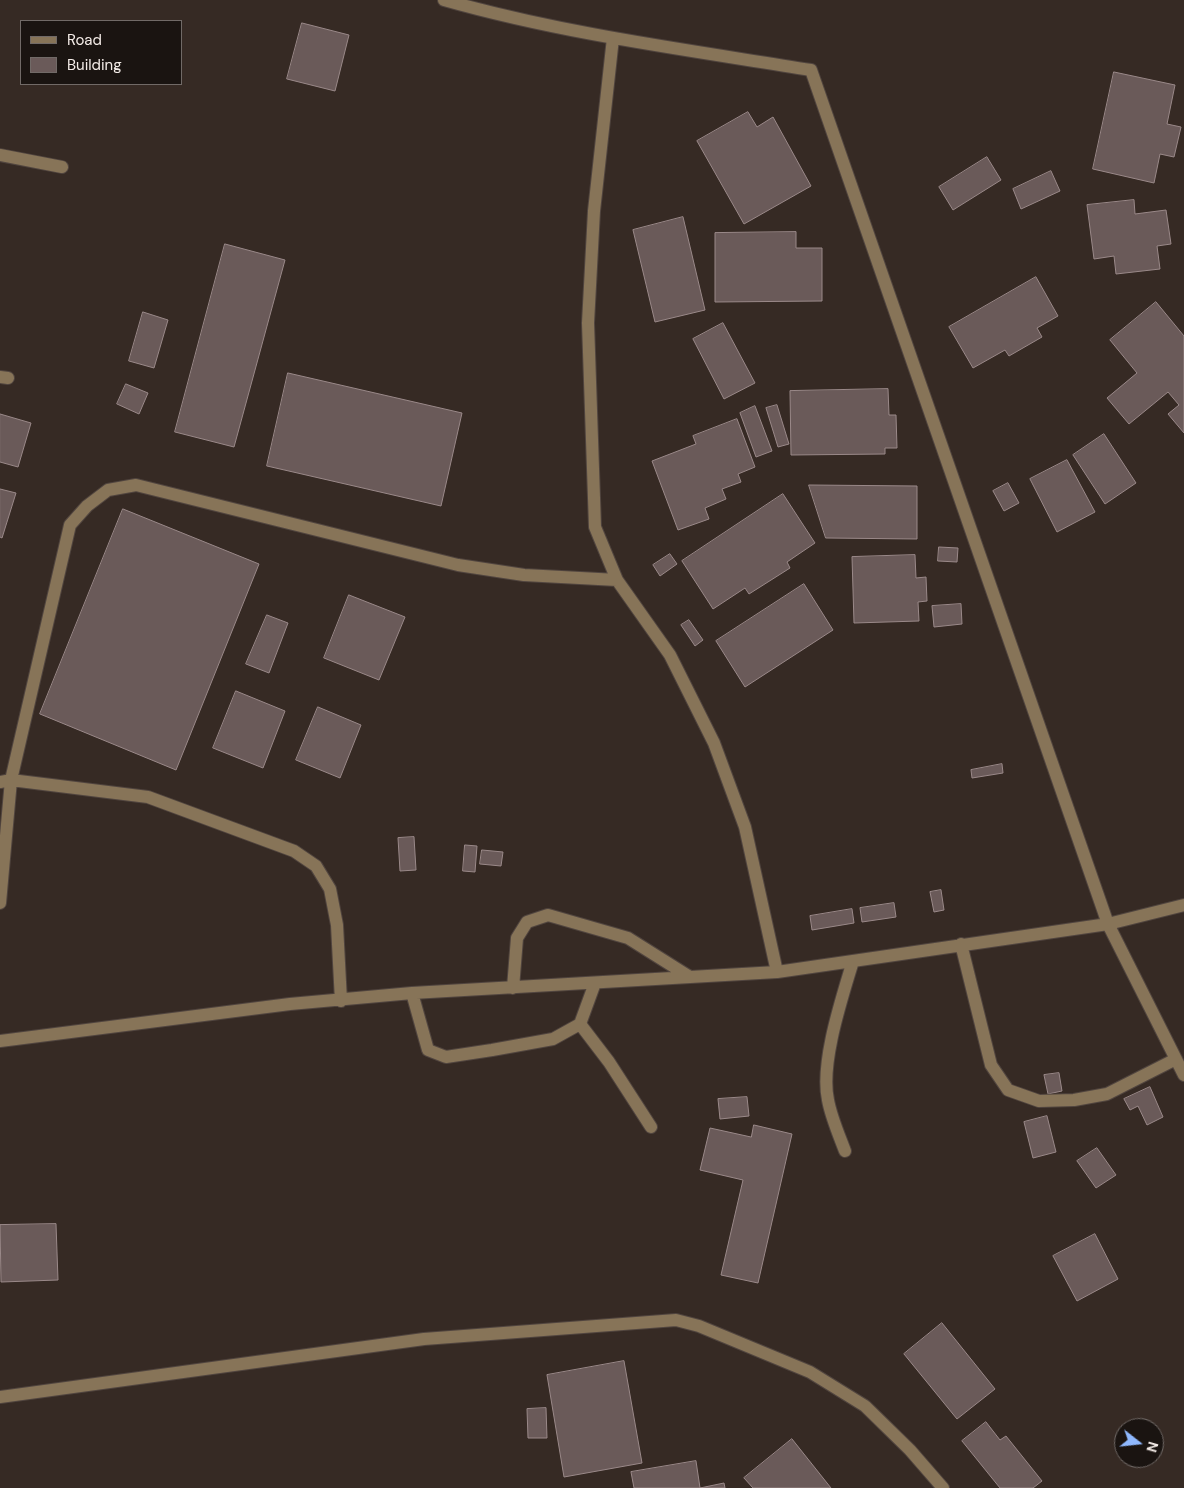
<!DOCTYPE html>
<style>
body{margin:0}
#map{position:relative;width:1184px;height:1488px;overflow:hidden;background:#362a24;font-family:"DM Sans",sans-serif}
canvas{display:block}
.legend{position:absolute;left:20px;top:20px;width:162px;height:65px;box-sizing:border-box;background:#1a1411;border:1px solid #716a67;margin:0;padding:6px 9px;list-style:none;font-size:15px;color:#f4ece8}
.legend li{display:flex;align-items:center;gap:10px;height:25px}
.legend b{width:25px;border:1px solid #716a67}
.north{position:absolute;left:1114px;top:1418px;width:50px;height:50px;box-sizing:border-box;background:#1a1411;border:1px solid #716a67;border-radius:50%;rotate:106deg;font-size:14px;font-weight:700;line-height:20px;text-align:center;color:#f4ece8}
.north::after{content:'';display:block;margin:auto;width:18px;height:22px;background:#8fb8fd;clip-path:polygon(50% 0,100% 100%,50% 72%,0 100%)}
</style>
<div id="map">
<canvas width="1184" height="1488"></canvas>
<ul class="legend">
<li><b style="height:6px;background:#877458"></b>Road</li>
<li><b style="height:14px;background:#6a5a59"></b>Building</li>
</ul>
<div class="north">N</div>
</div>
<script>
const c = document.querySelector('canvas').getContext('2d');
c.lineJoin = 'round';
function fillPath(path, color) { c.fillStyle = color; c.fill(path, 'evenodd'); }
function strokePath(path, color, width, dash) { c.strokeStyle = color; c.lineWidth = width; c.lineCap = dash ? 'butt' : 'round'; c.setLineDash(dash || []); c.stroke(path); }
const building = new Path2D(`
 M302,23l47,12 -14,56 -48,-12z
 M1114,72l61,13 -8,39 14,3 -7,30 -14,-3 -6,29 -61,-14z
 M748,112l9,15 16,-10 38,69 -67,38 -47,-83z
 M987,157l14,23 -48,30 -14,-23z
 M1051,171l9,20 -39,18 -8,-20z
 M1134,200l1,14 31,-4 5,34 -14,2 3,23 -44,5 -2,-18 -20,3 -7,-54z
 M683,217l22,93 -50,12 -22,-92z
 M796,232v16h26v53l-107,1v-69z
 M225,244l60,16 -51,187 -59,-15z
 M1036,277l22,39 -21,12 5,9 -33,19 -4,-6 -32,18 -24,-41z
 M1156,302l28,34v97l-16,-19 11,-9 -11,-13 -39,32 -22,-26 30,-25 -27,-33z
 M143,312l25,8 -14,48 -25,-7z
 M723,323l32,60 -31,16 -31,-60z
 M288,373l174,40 -21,93 -174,-40z
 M126,384l22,9 -9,21 -22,-10z
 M888,389l1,26h7l1,33h-12v6l-94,1 -1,-64z
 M777,405l12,39 -11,3 -12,-39z
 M755,406l17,45 -16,6 -16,-44z
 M0,414l31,9 -13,44 -18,-5z
 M737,419l18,48 -17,7 3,8 -19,7 4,10 -21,9 4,11 -31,11 -26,-69 44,-17 -3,-8z
 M1104,434l32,49 -31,21 -32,-49z
 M1067,460l28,52 -38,20 -27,-53z
 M1008,483l11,20 -15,8 -11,-20z
 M809,485l108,1v53l-91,-1z
 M0,489l16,4 -14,45 -2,-1z
 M783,494l32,49 -28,19 3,6 -41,26 -4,-6 -32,21 -31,-48z
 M123,509l136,55 -83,206 -136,-56z
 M939,547l19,1 -1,14 -19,-1z
 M670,554l7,10 -17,12 -7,-11z
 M915,555l1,23 10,-1 1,24 -9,1 1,19 -65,2 -2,-66z
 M804,584l29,46 -88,57 -29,-46z
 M349,595l56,22 -26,63 -55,-22z
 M961,604l1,20 -28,3 -2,-21z
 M267,615l21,8 -19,50 -23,-9z
 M689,620l14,20 -8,6 -14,-21z
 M236,691l49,20 -22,57 -50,-20z
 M318,707l43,18 -21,53 -44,-18z
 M1002,764l1,9 -31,5 -1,-8z
 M414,837l2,33 -16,1 -2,-33z
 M465,845l12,1 -2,26 -12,-1z
 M482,850l21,2 -2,14 -21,-2z
 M941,890l3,20 -10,2 -4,-20z
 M894,903l2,14 -34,5 -2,-14z
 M852,909l2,14 -42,7 -2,-14z
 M1059,1073l3,18 -14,3 -4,-19z
 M1150,1087l13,30 -16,8 -9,-19 -8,4 -6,-11z
 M747,1097l2,19 -29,3 -2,-20z
 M1047,1116l9,36 -23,6 -9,-36z
 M754,1125l38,9 -34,149 -37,-8 22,-95 -43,-10 10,-42 41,9z
 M1097,1148l19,27 -20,13 -19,-27z
 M56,1224l2,56 -57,2 -1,-57z
 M1095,1234l23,45 -41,22 -24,-45z
 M942,1323l53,66 -38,30 -53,-65z
 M624,1361l18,102 -78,14 -17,-102z
 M546,1408l1,30h-19l-1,-29z
 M986,1422l14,18 6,-4 36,45 -9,7h-33l-38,-47z
 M792,1439l39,49h-78l-9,-10z
 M696,1461l4,27 24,-5 1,5h-91l-3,-16z`);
fillPath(building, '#6a5a59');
strokePath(building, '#9a8989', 1);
const minor = new Path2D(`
 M444,0c120,34 244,50 367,70l297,854 76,151
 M613,38l-19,173 -6,112 7,204 22,53 53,75 44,88 31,84 32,145
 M0,155l62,12
 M0,377l8,1
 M0,782l11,-2 137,17 146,54 22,15 14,23 7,36 4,76
 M0,903l11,-123 59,-255 17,-19 21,-16 28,-5 322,80 66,10 93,5
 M961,944l30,121 17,25 31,11 35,-1 33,-6 69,-35
 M513,988l4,-50 10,-16 21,-7 80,23 62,39
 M412,993l16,57 18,7 46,-7 61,-11 27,-15 15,-41
 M580,1024l29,38 42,65
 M0,1041l290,-37 122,-11 365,-21 331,-48 76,-19
 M845,1151c-6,-16 -14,-34 -17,-51 -8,-37 14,-102 25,-139
 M0,1397l424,-58 252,-19 23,6 111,46 55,34 45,44 33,38`);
strokePath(minor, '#51453f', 14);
strokePath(minor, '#877458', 12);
</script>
